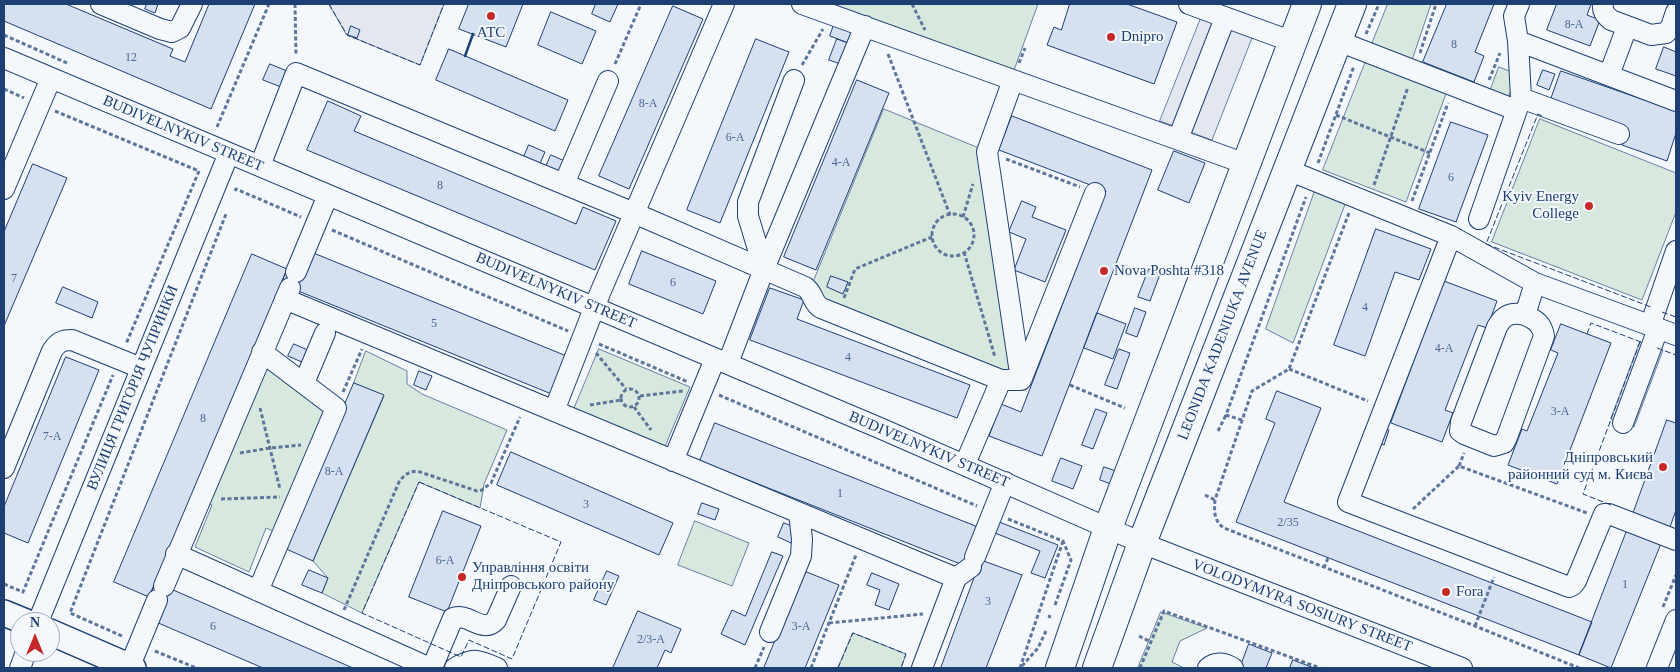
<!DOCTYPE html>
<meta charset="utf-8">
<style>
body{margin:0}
#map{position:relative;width:1680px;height:672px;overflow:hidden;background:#f4f7fb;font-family:Georgia,serif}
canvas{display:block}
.frame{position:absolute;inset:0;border:5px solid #1d3f73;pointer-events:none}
.north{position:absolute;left:10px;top:612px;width:50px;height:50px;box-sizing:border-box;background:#f4f7fb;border:1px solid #9eadc5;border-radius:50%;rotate:0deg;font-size:14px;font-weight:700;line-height:20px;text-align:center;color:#1d3f73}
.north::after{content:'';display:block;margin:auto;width:18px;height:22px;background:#c62828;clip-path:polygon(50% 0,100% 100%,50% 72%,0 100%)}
</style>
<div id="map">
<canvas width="1680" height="672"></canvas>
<div class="frame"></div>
<div class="north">N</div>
</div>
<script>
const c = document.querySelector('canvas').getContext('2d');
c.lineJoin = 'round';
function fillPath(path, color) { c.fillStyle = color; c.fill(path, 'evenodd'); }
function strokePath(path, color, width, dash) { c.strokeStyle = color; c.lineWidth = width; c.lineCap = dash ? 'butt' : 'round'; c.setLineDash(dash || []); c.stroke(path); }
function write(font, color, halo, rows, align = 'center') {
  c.font = font + ' Georgia,serif'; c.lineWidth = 4; c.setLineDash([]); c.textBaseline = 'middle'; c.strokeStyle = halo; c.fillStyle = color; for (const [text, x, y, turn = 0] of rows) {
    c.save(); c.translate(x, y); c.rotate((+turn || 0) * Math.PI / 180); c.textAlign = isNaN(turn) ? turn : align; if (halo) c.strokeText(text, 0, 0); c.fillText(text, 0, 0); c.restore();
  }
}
const green = new Path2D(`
 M809,4h229l-29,80z
 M1388,4h43l-20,59 -41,-14z
 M1366,61l81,30 -41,111 -83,-32z
 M1499,67l18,7 -10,27 -18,-7z
 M884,109l107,44 27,226 -201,-75 -7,-14z
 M1540,119l136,54v39l-34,88 -150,-58z
 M1316,188l31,11 -54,144 -27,-14z
 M599,349l91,38 -27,64 -91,-37z
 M366,351l41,20v13l15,10 85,36 -23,54 -4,24 -61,-26 -57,131 -40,-20 6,-15 -15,-17 71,-165 -30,-13z
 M262,352l72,55 -53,127 -15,-6 -17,44 -54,-25 17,-42 -13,-5z
 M695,521l54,22 -17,43 -54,-21z
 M1161,612l46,16 -27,13 -8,21 12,6h-46z
 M853,633l53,21 -5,14h-63z`);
fillPath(green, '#d7e8df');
strokePath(green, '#687fa3', 1);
const parking = new Path2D(`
 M329,4h115l-24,61 -73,-30z
 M1201,18l51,20 -40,102 -52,-19z
 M1640,342l23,8 -29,77 -23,-8z`);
fillPath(parking, '#e3e8f0');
strokePath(parking, '#687fa3', 1);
const building = new Path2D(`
 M4,4h62l107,45 -3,7 15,6 24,-58h46l-44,105 -207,-88z
 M147,4h11l-3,9 -10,-4z
 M469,4h54l-17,43 -47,-18z
 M596,4h22l-8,18 -18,-8z
 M1070,4h57l50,18 -23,62 -107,-39 7,-18 7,3z
 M1447,4h47l-19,48 9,4 -10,26 -51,-20z
 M1557,4h34l-4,11 13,5 -10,26 -43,-16z
 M673,6l30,13 -74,170 -30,-13z
 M551,12l45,19 -14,33 -44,-19z
 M835,22l21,8 -5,14 -21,-8z
 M351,26l9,4 -3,8 -9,-3z
 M756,39l33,13 -69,171 -33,-13z
 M837,39l14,5 -8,21 -14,-5z
 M1664,47l12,5v24l-20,-7z
 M449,49l119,51 -13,31 -119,-51z
 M270,64l17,7 -6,16 -18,-7z
 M1543,70l12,4 -6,16 -12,-5z
 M1561,71l115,40v22l-9,28 -45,-16 6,-17 -78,-26z
 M857,80l32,13 -73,177 -32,-13z
 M328,101l33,15 -7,15 208,87 14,6 7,-17 33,14 -21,49 -288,-120z
 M1012,116l140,54 -110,286 -53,-20 12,-32 20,8 85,-221 -107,-41z
 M1451,122l37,13 -32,87 -37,-13z
 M529,145l16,7 -6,14 -16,-7z
 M1174,151l31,12 -16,40 -31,-13z
 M551,155l16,7 -6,14 -16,-7z
 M33,164l34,14 -63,148v-94z
 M1022,201l14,6 -4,10 34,13 -21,52 -31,-12 12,-31 -17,-7z
 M1376,229l55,20 -12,31 -24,-8 -30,84 -31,-11z
 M642,251l74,30 -13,33 -74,-30z
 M311,252l258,105 -15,38 -273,-111 6,-15z
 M252,254l35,15 -138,328 -35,-15z
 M1149,269l11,5 -10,27 -12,-4z
 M831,276l17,6 -5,12 -16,-7z
 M1444,281l53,20 -10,27 -9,-3 -33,85 8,3 -11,29 -51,-19z
 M63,287l35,15 -6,16 -36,-15z
 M770,288l34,12 -7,19 173,66 -13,33 -207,-78z
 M1135,308l11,4 -9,25 -11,-4z
 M1097,313l29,11 -13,35 -29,-11z
 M1561,324l50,19 -54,141 -49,-19 14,-36 5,2 31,-78 -7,-3z
 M294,344l16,7 -6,12 -16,-7z
 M1119,349l11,4 -13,36 -12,-4z
 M66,357l33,13 -71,173 -24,-10v-26z
 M419,371l13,5 -6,14 -12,-5z
 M354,383l30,12 -71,166 -29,-13z
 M1277,391l44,17 -37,94 308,120 -13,33 -343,-133 39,-99 -9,-4z
 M1096,409l11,4 -14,36 -11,-4z
 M1667,420l9,3v87l-6,17 -37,-13z
 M715,423l263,104 -15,38 -263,-104z
 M1383,428l6,2 -5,15 -7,-3z
 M511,452l162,71 -14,32 -162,-70z
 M1061,458l21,8 -9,23 -21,-8z
 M1104,467l12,4 -5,13 -11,-4z
 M702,503l17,6 -4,11 -17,-6z
 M443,511l38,15 -34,86 -38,-15z
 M994,520l64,25 -13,33 -14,-5 9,-22 -50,-20z
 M784,523l13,5 -6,15 -13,-6z
 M1628,528l34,13 -51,127 -32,-13z
 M772,552l11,4 -38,89 -24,-11 11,-24 13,6z
 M981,560l41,15 -36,93h-45z
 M309,570l19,8 -6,15 -20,-8z
 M607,571l12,5 -13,29 -12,-5z
 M804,571l35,14 -34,83h-41z
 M872,573l27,11 -10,26 -14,-5 5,-15 -13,-5z
 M156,582l8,4 189,82h-90l-107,-46 -7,-25z
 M638,611l43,18 -10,24 -6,-3 -8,18h-44z
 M1249,644l23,9 -6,15h-26z
 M1293,660l21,8h-24z`);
fillPath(building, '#d5e0f0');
strokePath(building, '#1d3f73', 1);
const minor = new Path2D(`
 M101,4l59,25 12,3 8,-4 12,-24
 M802,4l444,160
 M1189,4l104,38
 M1603,4c-1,7 2,11 8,16l40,15 15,-2 5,-6 5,-15
 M1338,41l178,69
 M1518,41l158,60
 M4,58l878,371 260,114 320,125
 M1609,75l18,-48
 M1521,98l98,36
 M1178,139l47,-121
 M260,166l36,-93 338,140 171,74c9,6 7,16 16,21l180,72h20l-34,-228 26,-72
 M1288,170l163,66 84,47 141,52
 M564,184l44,-103
 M4,189l47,-111
 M1479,219l42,-121 -3,-57 -4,-25 5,-12
 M1451,236l-103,266 221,85 4,-2 3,-4 28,-67h5l67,26
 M764,269l-16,-53v-14l46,-122
 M296,272l32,-77
 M285,299l671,279
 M1525,315c-13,-3 -21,-1 -28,12l-36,95 -1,9 4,3 30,12 10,-3 3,-6 37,-101c-2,-12 -8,-16 -19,-21l10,-32
 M1650,326l26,-75
 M728,363l36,-94 101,-243
 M1022,378l73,-185
 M304,383l21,-50
 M554,411l46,-118 124,-289
 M1623,423l35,-94
 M673,461l42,-102
 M965,464l36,-84
 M4,468l48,-117c6,-9 10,-11 20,-11l69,28
 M176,554l254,114
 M975,557l30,-75
 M164,586l126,-298
 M258,591l78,-183 -74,-56
 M38,622l191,-469
 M770,632l31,-76 1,-17 -3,-26
 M20,668l6,-16
 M129,668l28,-68
 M432,668l21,-50c15,-6 30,17 43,2l15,-34
 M455,668c19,-11 23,-8 42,0
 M922,668l34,-90 15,-11
 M1208,668c8,-7 17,-5 25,0
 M1657,668l19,-48`);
const major = new Path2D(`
 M4,613l22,9
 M50,632l83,36`);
const highway = new Path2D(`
 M1060,668l48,-140 199,-524
 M1097,668l45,-125 210,-539`);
strokePath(minor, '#1d3f73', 22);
strokePath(major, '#1d3f73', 28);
strokePath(highway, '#1d3f73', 30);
strokePath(new Path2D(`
 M295,4l1,51
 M912,4l13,26
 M1366,34l13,-30
 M4,35l63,28
 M1420,53l16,-49
 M888,54l62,161
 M1019,63l6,-15
 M615,64l26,-60
 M802,65l21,-36
 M1489,80l11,-27
 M4,89l20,9
 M55,111l144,60 -73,173
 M1336,115l94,38
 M217,127l52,-123
 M1006,159l74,28
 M1318,163l36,-97
 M1374,185l34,-98
 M235,191l1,-2 65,28
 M1412,201l36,-98
 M1349,213l-60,156 -37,22 -37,109c-1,12 -1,21 9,28l251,98 104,42
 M932 235a21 21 0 1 1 42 0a21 21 0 1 1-42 0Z
 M963,217l10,-33
 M332,230l236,101
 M964,252l31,105
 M844,298l11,-29 77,-32
 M599,344l89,38
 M596,353l30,36
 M1289,369l79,32
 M1070,385l55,23
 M621 398a9 9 0 1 1 18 0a9 9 0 1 1-18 0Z
 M343,392l19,-43
 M719,395l258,111
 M640,396l43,-5
 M590,405l31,-5
 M634,407l17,23
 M260,408l20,81
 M1242,420l-16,-5 80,-218
 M1218,431l8,-16
 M240,453l30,-5 31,-3
 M1459,466l5,-13
 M1205,495l10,5
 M221,499l59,-2
 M1413,509l46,-43 128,47
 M1008,519l55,22 8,19 -16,45
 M1324,568l4,-10
 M4,584l19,8 90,-217
 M1663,607l13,-32
 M344,610l55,-128c5,-7 9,-10 18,-11l60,20 5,-1 9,-7 29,-66
 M1048,616l3,1
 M829,623l94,-9
 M1475,626l19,-49
 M122,636l-52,-23 156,-399
 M1139,636l12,6
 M155,651l41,17
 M1022,666l16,-18 8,-17
 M755,668l9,-21
 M811,668l45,-113
 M1020,668l43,-127
 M1140,668l24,-57 156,57`), '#5e769c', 3, [4, 2.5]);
strokePath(minor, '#f4f7fb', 20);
strokePath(major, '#f4f7fb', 25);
strokePath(highway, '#f4f7fb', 28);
strokePath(new Path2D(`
 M329,4l18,31 73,30 24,-61
 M1542,116l-4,-2 -52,130 165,63
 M1662,312l14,5
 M1587,334l4,-11 50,19
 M1657,348l19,7
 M419,482l142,60 -49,117 -43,-19 -8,17 -99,-44z
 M1611,505l-28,-11 57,-152
 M838,668l15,-35 53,21 -5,14`), '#1d3f73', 1, [6, 2.5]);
strokePath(new Path2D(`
 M465,56l8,-22`), '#1d3f73', 2.5);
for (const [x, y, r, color] of [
 [491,16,5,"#c62828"],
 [1111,37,5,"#c62828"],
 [1589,206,5,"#c62828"],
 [1104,271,5,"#c62828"],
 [1663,467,5,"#c62828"],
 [462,577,5,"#c62828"],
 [1446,592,5,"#c62828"]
]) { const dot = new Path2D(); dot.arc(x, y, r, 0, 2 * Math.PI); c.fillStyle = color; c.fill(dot); strokePath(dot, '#f4f7fb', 2); }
write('12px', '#4b6792', null, [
 ["8-А",1574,25],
 ["8",1454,45],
 ["12",131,58],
 ["8-А",648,104],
 ["6-А",735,138],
 ["4-А",841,163],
 ["6",1451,178],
 ["8",440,186],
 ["7",14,279],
 ["6",673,283],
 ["4",1365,308],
 ["5",434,324],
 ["4-А",1444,349],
 ["4",848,358],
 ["3-А",1560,412],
 ["8",203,419],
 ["7-А",52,437],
 ["8-А",334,472],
 ["1",840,494],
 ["3",586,505],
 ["2/35",1288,523],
 ["6-А",445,561],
 ["1",1625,585],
 ["3",988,602],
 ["6",213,627],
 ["3-А",801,627],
 ["2/3-А",651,640]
]);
write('15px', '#1d3f73', '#f4f7fb', [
 ["АТС",491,33,"center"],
 ["Dnipro",1121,37],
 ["Kyiv Energy",1579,197,"right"],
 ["College",1579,214,"right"],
 ["Nova Poshta #318",1114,271],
 ["Дніпровський",1653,458,"right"],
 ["районний суд м. Києва",1653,475,"right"],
 ["Управління освіти",472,568],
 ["Дніпровського району",472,585],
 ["Fora",1456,592]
], 'left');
write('15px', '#1d3f73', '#f4f7fb', [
 ["BUDIVELNYKIV STREET",183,134,23],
 ["BUDIVELNYKIV STREET",556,291,23],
 ["LEONIDA KADENIUKA AVENUE",1223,335,-69],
 ["ВУЛИЦЯ ГРИГОРІЯ ЧУПРИНКИ",133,388,-68],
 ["BUDIVELNYKIV STREET",929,450,23],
 ["VOLODYMYRA SOSIURY STREET",1302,606,21]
]);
</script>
